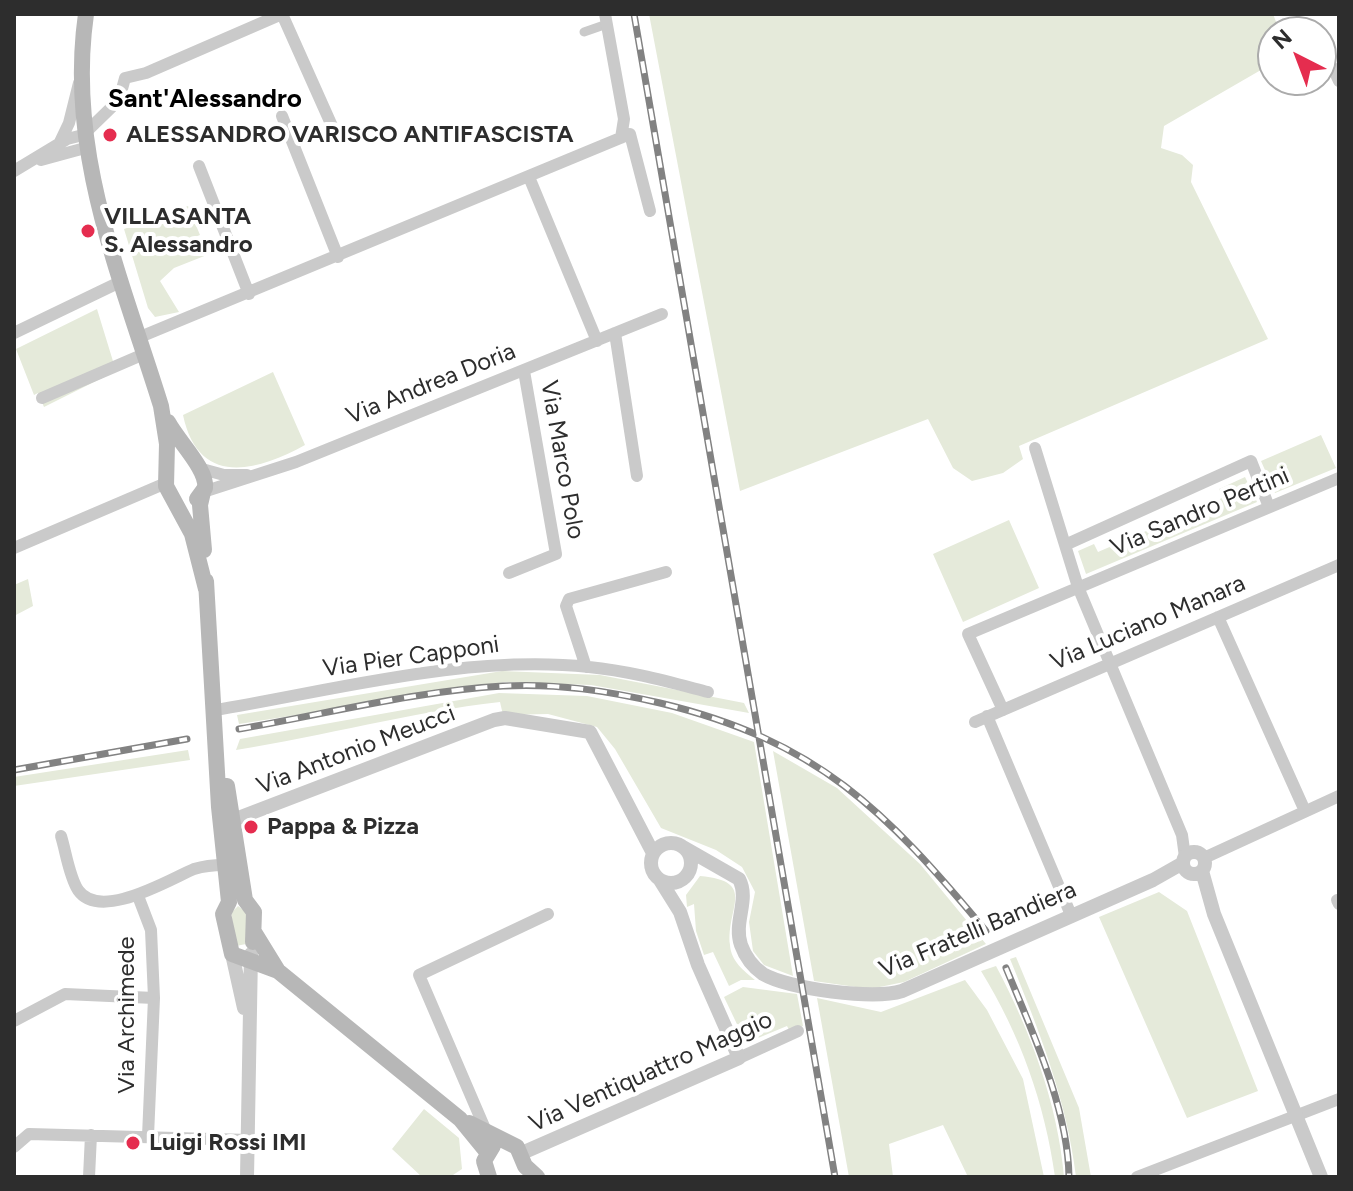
<!DOCTYPE html>
<style>
body{margin:0}
#map{position:relative;width:1353px;height:1191px;overflow:hidden;background:#fff;font-family:Figtree,sans-serif}
canvas{display:block}
.frame{position:absolute;inset:0;border:16px solid #2d2d2d;pointer-events:none}
.north{position:absolute;left:1257px;top:16px;width:80px;height:80px;box-sizing:border-box;background:#fff;border:2px solid #ababab;border-radius:50%;rotate:318deg;font-size:22px;font-weight:700;line-height:32px;text-align:center;color:#2d2d2d}
.north::after{content:'';display:block;margin:auto;width:28px;height:36px;background:#e52d4f;clip-path:polygon(50% 0,100% 100%,50% 72%,0 100%)}
</style>
<div id="map">
<canvas width="1353" height="1191"></canvas>
<div class="frame"></div>
<div class="north">N</div>
</div>
<script>
const c = document.querySelector('canvas').getContext('2d');
c.lineJoin = 'round';
function fillPath(path, color) { c.fillStyle = color; c.fill(path, 'evenodd'); }
function strokePath(path, color, width, dash) { c.strokeStyle = color; c.lineWidth = width; c.lineCap = dash ? 'butt' : 'round'; c.setLineDash(dash || []); c.stroke(path); }
function write(font, color, halo, rows, align = 'center') {
  c.font = font + ' Figtree,sans-serif'; c.lineWidth = 8; c.setLineDash([]); c.textBaseline = 'middle'; c.strokeStyle = halo; c.fillStyle = color; for (const [text, x, y, turn = 0] of rows) {
    c.save(); c.translate(x, y); c.rotate((+turn || 0) * Math.PI / 180); c.textAlign = isNaN(turn) ? turn : align; if (halo) c.strokeText(text, 0, 0); c.fillText(text, 0, 0); c.restore();
  }
}
fillPath(new Path2D(`
 M649,14h624l7,18h-7v31l-109,63 -3,22 21,7 11,10 -2,17 77,157 -249,107 4,13 -20,14 -31,8 -19,-13 -25,-49 -188,72z
 M188,206l12,29 -15,6 4,10 13,-1 13,-10 7,9 -48,19 -14,13 19,31 -24,5 -7,-9 -24,-79 14,-5 2,2z
 M97,309l19,62 -72,36 -6,-14 -4,2 -18,-46z
 M273,372l32,73c-51,28 -107,41 -122,-30z
 M1321,435l15,33 -61,25 -14,-32z
 M1245,477l12,25 -171,72 -8,-23 16,-7 4,8 124,-54 -3,-9z
 M1009,520l30,68 -76,34 -30,-68z
 M28,579l5,27 -19,10v-31z
 M502,671l98,4 144,28 5,10 -158,-28 -86,-3 -266,42 -2,-9z
 M499,693l88,3 85,17 82,29 39,234 -29,-11 -11,-14 -4,-29 6,-30 -13,-25 -26,-17 -55,-22 -46,-79 -18,-22 -49,-13 -45,1 -3,-13c-89,10 -176,34 -264,48l4,-11z
 M188,750l2,10 -176,26v-9z
 M773,751l64,37 83,76 66,80 -82,38 -34,7 -56,-8z
 M700,876c58,5 26,32 30,69 1,16 14,26 25,35h-14l-12,6 -16,-34 -9,3 -8,-24 -2,-27 -7,3 -1,-12z
 M1159,892l28,19 71,180 -71,27 -88,-201z
 M238,906l9,7 -1,31 -10,2 -5,-33z
 M1016,957l63,151 12,69h-15c-9,-76 -37,-147 -66,-218z
 M996,966c34,64 62,138 68,211h-9c-10,-73 -35,-143 -74,-206z
 M965,980l22,30 36,69 21,98h-76l-25,-52 -54,19 4,33h-44l-32,-179 64,14z
 M743,987l54,7 6,32 -13,6 -3,-6 -41,17 -22,-46z
 M424,1109l35,29 3,31 -12,8h-28l-30,-28z`), '#e5eada');
strokePath(new Path2D(`
 M584,32l23,-8`), '#cacaca', 9);
strokePath(new Path2D(`
 M282,14l50,112
 M605,14l19,105 -3,19
 M1333,68l6,13
 M282,116l56,141
 M59,144l10,-21 10,-40
 M41,160l44,-12
 M199,166l50,128
 M14,171l53,-32 16,-4 36,-35 6,-22 21,-5 136,-59
 M529,177l68,164
 M14,333l108,-52
 M615,333l22,143
 M140,337l490,-203 20,77
 M42,398l102,-44
 M1035,448l43,139 104,248 3,22
 M202,469l22,6h23
 M203,492l93,-30 366,-148
 M1065,545l186,-84 18,46
 M14,548l152,-65
 M509,573l47,-19 -32,-183
 M1218,617l87,194
 M586,667l-20,-61 3,-7 97,-27
 M215,710c120,-20 252,-56 374,-43 41,4 80,15 119,25
 M1003,710l-35,-76 371,-156
 M987,716l84,199
 M975,722l364,-157
 M61,836c5,16 8,40 17,54 22,32 92,-11 116,-21 10,-3 19,-4 30,-4
 M1204,858l135,-62
 M138,896l13,34 3,68 -6,138
 M1337,900l2,4
 M14,1021l51,-27 89,4
 M739,1058l59,-27
 M486,1131l-67,-156 129,-61
 M14,1147l15,-13 220,6
 M89,1177l2,-42
 M1137,1177l202,-78`), '#cacaca', 12);
strokePath(new Path2D(`
 M233,820l261,-100 11,-2 85,14 63,121
 M651 863a20 20 0 1 1 40 0a20 20 0 1 1-40 0Z
 M683,847l56,32c11,21 -6,43 2,66 4,11 12,22 22,29 26,15 111,26 139,17l251,-111 30,-17
 M1183 863a11 11 0 1 1 22 0a11 11 0 1 1-22 0Z
 M1202,871l12,43 107,263
 M232,954l12,54
 M522,1153l217,-95 -41,-93 -18,-53 -20,-32
 M247,1177l4,-223`), '#cacaca', 14);
strokePath(new Path2D(`
 M86,14c-20,138 35,263 75,392l6,38 -1,42 26,48 14,55
 M168,422c10,19 40,48 37,66l-8,11
 M203,492l-3,13 4,45
 M206,581l13,226 10,95
 M227,786l18,114
 M245,900l9,12 -1,30
 M229,902l-6,12 9,40 46,17
 M254,932l24,39 182,148 27,33
 M469,1123l48,24 8,19 12,11
 M489,1177l-5,-16 9,-15`), '#b7b7b7', 16);
const rail = new Path2D(`
 M634,14l201,1163
 M239,729c87,-15 176,-38 264,-43 54,-3 105,5 157,17 158,38 225,107 326,228
 M14,770l173,-31
 M1006,968c26,63 62,140 63,209`);
strokePath(rail, '#828282', 7);
strokePath(rail, '#fff', 4, [12]);
for (const [x, y, r, color] of [
 [110,135,8,"#e52d4f"],
 [88,231,8,"#e52d4f"],
 [251,827,8,"#e52d4f"],
 [133,1143,8,"#e52d4f"]
]) { const dot = new Path2D(); dot.arc(x, y, r, 0, 2 * Math.PI); c.fillStyle = color; c.fill(dot); strokePath(dot, '#fff', 3); }
write('bold 24px', '#2d2d2d', '#fff', [
 ["ALESSANDRO VARISCO ANTIFASCISTA",126,135],
 ["VILLASANTA",104,217],
 ["S. Alessandro",104,245],
 ["Pappa & Pizza",267,827],
 ["Luigi Rossi IMI",149,1143]
], 'left');
write('24px', '#2d2d2d', '#fff', [
 ["Via Andrea Doria",431,384,-22],
 ["Via Marco Polo",562,460,80],
 ["Via Sandro Pertini",1200,512,-23],
 ["Via Luciano Manara",1148,623,-23],
 ["Via Pier Capponi",411,657,-8],
 ["Via Antonio Meucci",356,750,-21],
 ["Via Fratelli Bandiera",978,930,-23],
 ["Via Archimede",127,1015,-90],
 ["Via Ventiquattro Maggio",651,1072,-24]
]);
write('bold 26px', '#000', '#fff', [
 ["Sant'Alessandro",205,99]
]);
</script>
